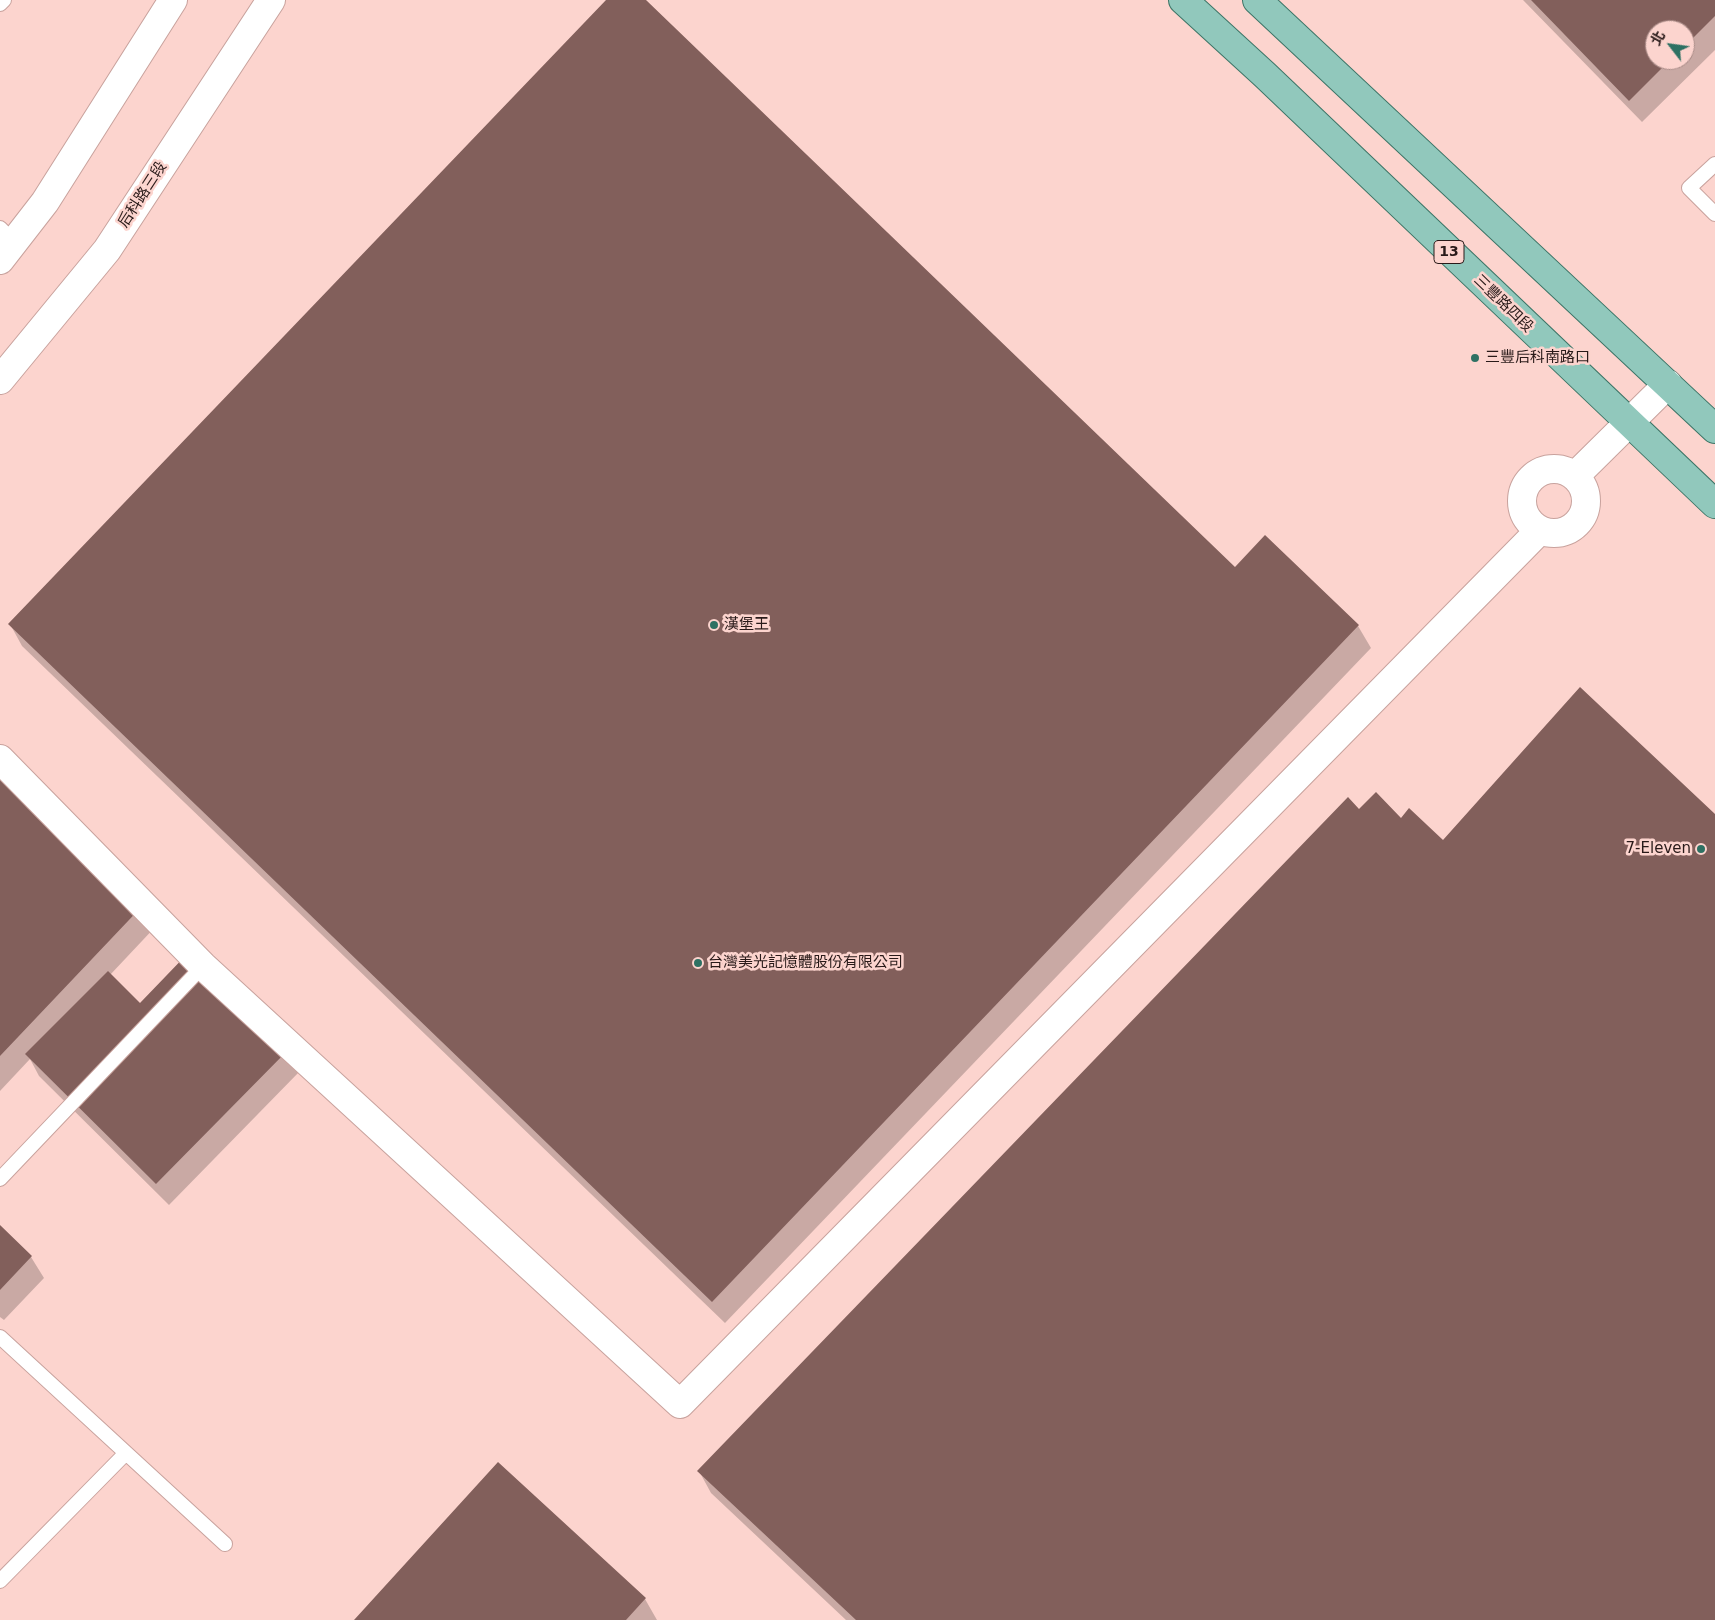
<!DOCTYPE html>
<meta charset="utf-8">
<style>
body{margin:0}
#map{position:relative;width:1715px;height:1620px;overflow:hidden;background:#fcd4ce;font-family:"DejaVu Sans","Noto Sans TC",sans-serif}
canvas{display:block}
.north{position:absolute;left:1645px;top:20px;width:50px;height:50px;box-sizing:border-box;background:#fcd4ce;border:1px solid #a88a86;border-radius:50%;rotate:300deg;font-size:14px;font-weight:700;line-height:20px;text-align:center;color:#291a19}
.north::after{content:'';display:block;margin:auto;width:18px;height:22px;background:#2e7163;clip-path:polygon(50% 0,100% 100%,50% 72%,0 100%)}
</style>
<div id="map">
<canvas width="1715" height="1620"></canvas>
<div class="north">北</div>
</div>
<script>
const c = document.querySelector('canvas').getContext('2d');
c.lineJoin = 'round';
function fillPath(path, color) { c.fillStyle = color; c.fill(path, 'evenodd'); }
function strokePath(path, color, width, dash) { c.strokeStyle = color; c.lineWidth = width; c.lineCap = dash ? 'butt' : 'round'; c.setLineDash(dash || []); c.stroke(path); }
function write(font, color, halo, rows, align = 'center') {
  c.font = font + ' "DejaVu Sans","Noto Sans TC",sans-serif'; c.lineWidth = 5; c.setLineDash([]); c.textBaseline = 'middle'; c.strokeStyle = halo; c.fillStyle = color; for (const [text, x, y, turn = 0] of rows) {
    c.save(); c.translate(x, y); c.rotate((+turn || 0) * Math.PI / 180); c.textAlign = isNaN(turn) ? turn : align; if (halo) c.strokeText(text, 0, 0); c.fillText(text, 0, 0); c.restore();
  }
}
fillPath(new Path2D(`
 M608,0h36l591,569 30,-32 93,89 13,22 -646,675 -703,-677 -12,-22z
 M1523,0h192v50l-73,72zM1655,30h30v30h-30z
 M0,764l158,160 -48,51 30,29 51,-52 110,118 -132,135 -130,-129 -9,-17 -30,32z
 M1359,811l43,9 41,22 272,-26v804h-869l-135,-127 -12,-22z
 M0,1227l31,30 13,21 -40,42 -4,-3z
 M645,1599l12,21h-302z`), '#0003');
fillPath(new Path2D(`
 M606,0h40l589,567 30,-32 94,90 -647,677 -704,-678z
 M1531,0h184v16l-30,30v-16h-30v30h15l-41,41z
 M1580,687l135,127v806h-859l-159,-149 651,-674 11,12 17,-17 25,26 8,-10 34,32z
 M0,762l147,139 -147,155z
 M191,950l99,98 -134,136 -131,-130 83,-83 32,32z
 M0,1225l32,31 -32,34z
 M498,1462l148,136 -20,22h-272z`), '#825f5b');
const service = new Path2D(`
 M0,4l4,-4
 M1715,164l-26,24 26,26
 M0,228l14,14
 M0,1179l203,-213
 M0,1337l225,207
 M0,1581l125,-127`);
const minor = new Path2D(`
 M1522 501a32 32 0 1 1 64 0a32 32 0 1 1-64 0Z
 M1575,476l93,-92
 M0,759l203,207 477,438 860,-874`);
const tertiary = new Path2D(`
 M0,260l45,-58 128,-202
 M0,380l107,-130 164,-250`);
const primary = new Path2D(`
 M1183,0l82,75 450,429
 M1257,0l458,429`);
strokePath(service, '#c8a29d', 16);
strokePath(minor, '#c8a29d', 30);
strokePath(tertiary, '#c8a29d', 30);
strokePath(primary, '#3c7466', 30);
strokePath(service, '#fff', 14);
strokePath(minor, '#fff', 28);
strokePath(tertiary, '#fff', 28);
strokePath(primary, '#91c8bc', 28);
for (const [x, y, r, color] of [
 [1475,358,5,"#2e7163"],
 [714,625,5,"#2e7163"],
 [1701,849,5,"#2e7163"],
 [698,963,5,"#2e7163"]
]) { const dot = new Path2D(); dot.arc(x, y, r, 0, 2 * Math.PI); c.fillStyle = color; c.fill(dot); strokePath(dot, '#fcd4ce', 2); }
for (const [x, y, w] of [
 [1449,252,30]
]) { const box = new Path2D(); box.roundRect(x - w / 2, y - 11.5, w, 23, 4); c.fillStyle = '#fcd4ce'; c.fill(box); strokePath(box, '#291a19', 1); }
write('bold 14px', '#291a19', null, [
 ["13",1449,252]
]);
write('15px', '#291a19', '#fcd4ce', [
 ["后科路三段",143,195,-57],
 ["三豐路四段",1503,304,44]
]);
write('15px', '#291a19', '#fcd4ce', [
 ["三豐后科南路口",1485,358],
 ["漢堡王",724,625],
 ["7-Eleven",1691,849,"right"],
 ["台灣美光記憶體股份有限公司",708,963]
], 'left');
</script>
